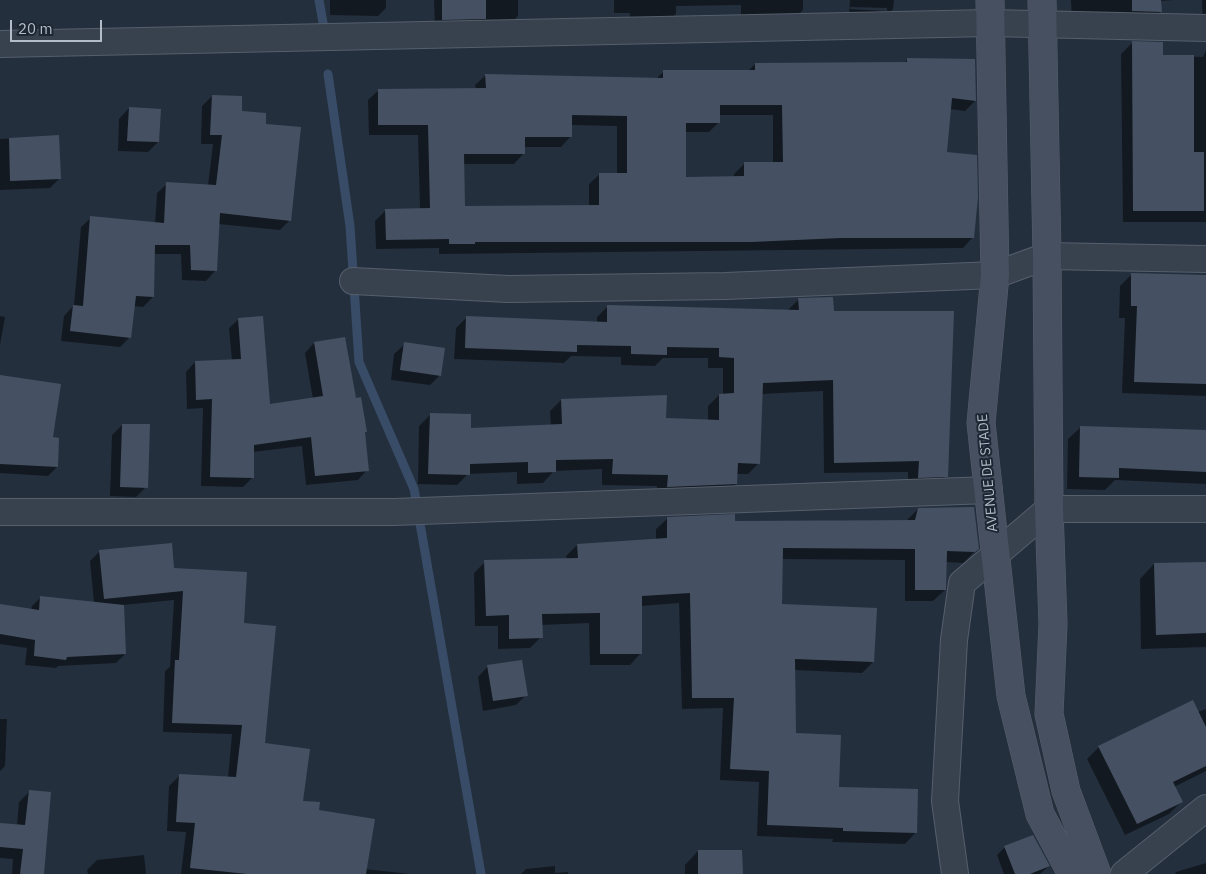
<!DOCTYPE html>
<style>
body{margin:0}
#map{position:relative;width:1206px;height:874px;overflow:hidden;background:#242f3e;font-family:"IBM Plex Sans",sans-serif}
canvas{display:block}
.scale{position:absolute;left:10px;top:20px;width:92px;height:22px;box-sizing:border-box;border:2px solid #b4bcc9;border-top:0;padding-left:6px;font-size:15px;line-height:18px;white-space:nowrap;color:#b4bcc9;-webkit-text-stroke:4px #1d2633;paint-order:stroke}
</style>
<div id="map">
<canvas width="1206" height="874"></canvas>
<div class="scale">20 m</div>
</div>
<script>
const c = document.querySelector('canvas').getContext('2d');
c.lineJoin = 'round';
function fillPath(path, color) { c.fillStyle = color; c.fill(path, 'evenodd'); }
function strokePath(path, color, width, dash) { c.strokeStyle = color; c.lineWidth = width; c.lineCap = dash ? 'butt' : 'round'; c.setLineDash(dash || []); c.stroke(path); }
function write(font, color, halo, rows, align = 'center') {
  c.font = font + ' "IBM Plex Sans",sans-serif'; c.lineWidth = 4; c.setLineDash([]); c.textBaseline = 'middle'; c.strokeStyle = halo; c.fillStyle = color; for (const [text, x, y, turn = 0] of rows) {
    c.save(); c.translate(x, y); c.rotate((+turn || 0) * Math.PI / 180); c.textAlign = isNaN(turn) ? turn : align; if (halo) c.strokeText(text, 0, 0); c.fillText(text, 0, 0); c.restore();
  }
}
fillPath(new Path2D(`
 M330,0h56v8l-8,8 -48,-1z
 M434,0h84v16l-8,8 -75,3z
 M614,0h189v10l-8,8h-54v-13l-65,1v8l-8,8 -38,1v-10h-16z
 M850,0h44l-1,9 -8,9 -36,-2zM850,7l37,1v3l-37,-2z
 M1071,0h104l-15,1 1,10 -12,12 -77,-2z
 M1202,0h4v30l-3,-4z
 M1132,43l30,13 41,1 3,-7v172h-83l-2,-168z
 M907,60l68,41 -10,10 -15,-2 -4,44 27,84 -10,11 -524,6v-6l-63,1 -1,-28 11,-11h34l-2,-75h-49l-1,-35 11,-10 97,-1 -1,-4 11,-10 170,4 8,-8h84l7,-7 149,-1zM719,115h54v48h-28l-11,11v3l-49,1v-46h24l10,-10zM571,125l46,1v48h-17l-11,10v23h-125l-1,-43h51l10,-11v-6h37l10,-11z
 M212,96l52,29 26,95 -10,10 -62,-6 -3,47 -9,10 -24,-1 -1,-26h-27l-1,43 -10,10 -10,-1 -3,31 -10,10 -59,-6 3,-25 10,-11 7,-78 10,-9 64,6 2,-31 10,-9 41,2 5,-42h-12l1,-38z
 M129,108l29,34 -10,10 -30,-1 1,-32z
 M58,136l2,42 -10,10 -50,2v-51z
 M1132,274l74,2v120l-84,-3 3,-75h-6l1,-32z
 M799,299l34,13 113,164 -11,11 -27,1v-16l-84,1 -1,-82 -62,3 -2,69 -11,11h-12v10l-12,11 -67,2v-11l-55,-1v-16l-48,2 -11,12 -26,1v-12l-49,2 -11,11 -39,-1 1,-58 11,-11 39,14 82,-3 -1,-15 11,-11 104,20 43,1v-15l11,-11h4v-27h-15v-10h-45l-8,8 -34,-1v-8l-50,-1 -7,7 -110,-4 2,-31 11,-11 130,5v-5l11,-11 180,4z
 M0,316l5,1 -5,28z
 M239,319l30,86 44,-6 -8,-46 9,-10 41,57 12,70 -9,10 -52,5 -4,-39 -49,6 -1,26 -9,9 -42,-1 2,-78 -16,1 -1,-37 9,-10 37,-1 -3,-33z
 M405,344l35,31 -10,10 -39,-5 3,-26z
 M0,376l52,62 5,29 -9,9 -48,-3z
 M122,425l24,62 -10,10 -26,-1 2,-61z
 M1081,427l125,4v53l-91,-4 -10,10 -38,-1 1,-50z
 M918,509l60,39 -15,15 -18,-1v28l-12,11h-28v-41l-124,-1v46l92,57 -11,11 -68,-3 1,64 43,54 78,44 -11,12 -73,-2 1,-3 -76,-3 2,-54 -39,-2 3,-72 -41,1 -3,-106 -38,3v47l-11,12h-40l-1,-42 -48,2v12l-11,11 -32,1v-23h-23l-1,-53 11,-11 82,-3 -1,-3 11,-11 79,-5v-11l12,-11 66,4 173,-2z
 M100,551l73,18 69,55 21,120 39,58 16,9 47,58 45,5h-229l5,-42 -19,-1 2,-45 10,-10 49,2 4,-44 -69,-2 2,-61 5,-4 4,-67 -51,5 2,49 -9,9 -58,3 -2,2 -31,-3 2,-17 -27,-4v-39l31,5 1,-4 9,-9 53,6 -4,-42z
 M1206,563v84l-65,2 -1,-70 14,-15z
 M488,666l38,29 -10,10 -33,6 -5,-34z
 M1206,709v62l-32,16 7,15 -12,12 -44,21 -38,-76 12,-12z
 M0,719h7l-2,47 -5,5z
 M29,792l14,82h-31l1,-15 -13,-1v-33l17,1 2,-24z
 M1005,847l44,19 -9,8h-36l-7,-19z
 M698,851l43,23h-56v-9z
 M144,855l2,19h-58l-1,-4 10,-10z
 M1206,863v11h-31l1,-2z
 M555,866v7l13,-1v2h-47l5,-5z`), '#0007');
strokePath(new Path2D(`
 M319,0l6,34
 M328,74l22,152 9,136 55,127 67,385`), '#394c67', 9);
fillPath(new Path2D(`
 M442,0h44v19l-44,1z
 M1132,0h29l1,12 -30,-1z
 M1132,41l31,1v13h31v97h10v59h-71z
 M907,58l68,1 1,42 -24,-3 -5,54 30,3 1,42 -4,41h-133l-90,4h-276v2h-26v-5l-63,1 -1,-31 45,-1 -2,-83h-50v-36l108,-1 -1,-14 178,4v-8h92v-7l152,-1zM720,105h62l1,57h-39v14l-58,1v-54h34zM572,115l55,1v57h-28v32l-134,1 -1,-52h61v-17h47z
 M212,95l30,1v15l24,2v11l35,3 -10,94 -71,-8 -3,58 -26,-1 -1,-25h-35l-1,52 -18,-1 -5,42 -61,-7 3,-26 10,1 7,-90 74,7 2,-41 50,3 6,-50h-12z
 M129,107l32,2 -2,33 -32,-1z
 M59,135l2,44 -51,2 -1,-43z
 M1131,273l75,2v109l-72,-2 3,-76h-6z
 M833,297l1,14h120l-6,166 -30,1 1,-17 -85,2 -1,-83 -70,3 -3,81 -22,-1 -1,21 -70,3 1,-12 -56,-1 1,-15 -57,1v12l-28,1v-11l-58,2v11l-42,-1 2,-61 41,1v14l91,-4 -1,-25 106,-4 -1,23 53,2v-26l15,-1v-35l-15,-1v-9l-52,-1v8l-36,-1v-8l-54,-1v7l-112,-4 1,-32 141,6v-17l192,5 -1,-12z
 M263,316l7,88 53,-8 -9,-54 31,-5 11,61 5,-1 6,35h-2l4,39 -54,5 -4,-39 -57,8v33l-44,-1 2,-78 -16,1 -1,-39 46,-2 -3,-41z
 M404,342l41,6 -4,28 -41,-6z
 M0,375l61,9 -8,53 6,1 -1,29 -58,-3z
 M122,424h28l-2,64 -28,-1z
 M1080,426l126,4v42l-87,-4v10l-40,-1z
 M974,507l5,42 -4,3 -28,-1 -1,39h-31v-41l-132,-1 -1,56 95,4 -3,54 -79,-3 1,74 45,2 -2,52 79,2 -1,44 -74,-2v-3l-76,-3 2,-54 -39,-2 4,-71h-42l-2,-105 -48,3v58h-42v-41l-58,1 1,24 -34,1v-24l-23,1 -2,-56 94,-2 -1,-14 90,-6v-21l68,-3v7l180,-1 3,-12z
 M172,543l2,25 73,4 -3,51 32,3 -11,117 45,6 -7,52 17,1 -1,8 56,9 -9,55h-119l-57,-6 5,-45 -19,-1 3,-48 57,3 6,-52 -70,-2 3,-63h4l4,-69 -79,8 -5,-49z
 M1206,562v71l-50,2 -2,-72z
 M40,596l84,9 2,49 -59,3 -1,3 -32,-4 1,-16 -35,-6v-30l39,6z
 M522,660l6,36 -35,5 -6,-36z
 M1193,700l13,27v39l-33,16 10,20 -46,22 -39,-78z
 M29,790l22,2 -7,82h-24l3,-25 -23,-2v-24l25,2z
 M1033,835l17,31 -20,8h-15l-11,-28z
 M698,850h44l1,24h-45z`), '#455162');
const street = new Path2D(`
 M0,44l990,-21 216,5
 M353,281l155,8 217,-3 270,-11 52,-19 159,3
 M0,512h394l595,-22
 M955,874l-10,-73 9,-161 8,-57 87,-74h157
 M1124,874l82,-66`);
const secondary = new Path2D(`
 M990,0l5,275 -14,148 30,273 29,118 32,60
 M1042,0l5,256 2,253 4,115 -4,90 17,77 31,83`);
strokePath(street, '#565f6c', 28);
strokePath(secondary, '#565f6c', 29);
strokePath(street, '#38414e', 26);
strokePath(secondary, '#465061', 28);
write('14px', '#b4bcc9', '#1d2633', [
 ["AVENUE DE STADE",988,473,-95]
]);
</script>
